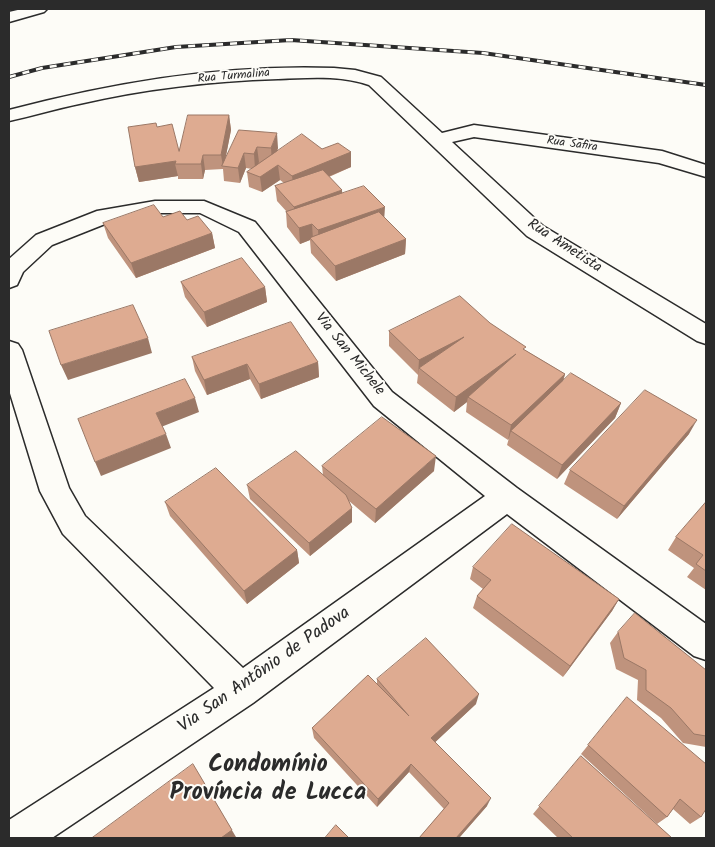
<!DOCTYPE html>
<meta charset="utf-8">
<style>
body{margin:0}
#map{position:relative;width:715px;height:847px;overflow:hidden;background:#fdfcf7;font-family:Kalam,sans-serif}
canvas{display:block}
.frame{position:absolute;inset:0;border:10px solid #2b2b2b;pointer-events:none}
</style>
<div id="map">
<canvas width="715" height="847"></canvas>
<div class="frame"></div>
</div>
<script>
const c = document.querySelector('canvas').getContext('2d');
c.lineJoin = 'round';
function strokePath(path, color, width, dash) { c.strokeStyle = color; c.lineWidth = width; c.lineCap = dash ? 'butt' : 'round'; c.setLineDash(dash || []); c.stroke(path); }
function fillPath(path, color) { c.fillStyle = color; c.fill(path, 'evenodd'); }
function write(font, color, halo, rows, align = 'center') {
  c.font = font + ' Kalam,sans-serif'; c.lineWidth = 4; c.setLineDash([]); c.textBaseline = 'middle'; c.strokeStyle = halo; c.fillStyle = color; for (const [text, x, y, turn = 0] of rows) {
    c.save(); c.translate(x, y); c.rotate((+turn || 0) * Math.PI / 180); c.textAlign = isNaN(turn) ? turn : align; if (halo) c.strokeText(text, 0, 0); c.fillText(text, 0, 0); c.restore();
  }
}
const minor = new Path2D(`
 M22,9h25l-3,3 -35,10v-10z
 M334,68l21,2 26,7 61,56 32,-8 188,26 44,14v12l-47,-14 -185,-26 -22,5 91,84 163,98v20l-9,-3 -170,-105 -158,-151c-29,-10 -61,-7 -91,-6 -67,2 -134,10 -199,25 -24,5 -47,12 -70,17v-11c106,-28 215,-46 325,-42z
 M155,201h49l51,21 137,170 125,96 189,136v36l-12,-4 -187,-142 -254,189 -201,135h-43v-18l205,-132 -151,-154 -23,-43 -31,-101v-49l9,3 4,6 47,138 16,28 158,152 242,-172 -111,-90 -135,-174 -39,-19h-45l-45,9 -58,23 -29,27 -6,13 -8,3v-29l27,-24 61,-24z`);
strokePath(minor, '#2b2b2b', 3);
fillPath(minor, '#fdfcf7');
const rail = new Path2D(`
 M9,77l33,-9 134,-21 115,-7 192,13 223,32`);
strokePath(rail, '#2b2b2b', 4);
strokePath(rail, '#fdfcf7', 2.5, [7]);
fillPath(new Path2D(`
 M229,115l2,15 -6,30 14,-30 39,18 -1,4 45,-3 29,3v15l-22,10 13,13v3l42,25 22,21 -1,15 -69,27 -25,-28 -1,-13 -10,4 -13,-17 -1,-15h1l-10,-11 -2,-15 9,-3 -4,-3 -18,12 -13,-5 -2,-15 5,-3 -6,-1 -6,15 -16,-2 -1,-12 -18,1 -2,9h-25v-3l-39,6 -4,-15 22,-40 22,24z
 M163,217l24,3 25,13 3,15 -79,30 -28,-40 -5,-15z
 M181,282l84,5 2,15 -60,25 -22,-30z
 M490,323l35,27 40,24 -2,7 58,22 -6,15 -58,61 -50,-34 2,-7 -1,2 -42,-28 1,-10 -13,10 -37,-29 1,-8 -29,-29v-15z
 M192,357l126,5 1,15 -58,22 -11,-20 -43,16 -12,-24z
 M689,434l-72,85 -53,-35 6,-14z
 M322,466l112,5 -59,52 -26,-22 3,7v14l-42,34 -60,-57 -3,-14 76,-10z
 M165,502l132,48 2,13 -52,41 -77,-88z
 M706,502v88l-19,-13 7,-9 -26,-18 8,-13z
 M473,567l146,32 -7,12 -49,66 -90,-69 4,-12 6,-7 -13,-10z
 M618,632l88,38v77l-23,-4 -22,-25 -24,-18 1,-20 -22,-11 -6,-26z
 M377,679l99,25 -41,38 52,64 -28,32h-40l25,-29 -35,-37 -32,35 -63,-69 -2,-10 65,-44z
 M627,697l74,120 -11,7 -17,-15 -6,8 -10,7 -76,-70z
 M581,756l91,82h-114l-25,-24z`), '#bf937d');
fillPath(new Path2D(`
 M229,115l2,15 -7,36h-1l-2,-11z
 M277,133l1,15 -6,15 -1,-15z
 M257,147l2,15 -4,7 -1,-15z
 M351,152v15l-57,24 -2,-15z
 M244,153l2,15 -6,15 -2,-15z
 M203,155l2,15 -2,9 -2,-15z
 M176,161l-1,3 3,12 -39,6 -4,-15z
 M278,165l2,15 -18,12 -2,-15z
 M342,190l1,15 -48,17 -1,-15z
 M385,207l-1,15 -65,24 -1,-16z
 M312,224l1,15 -3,-1v2l-10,4 -1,-16z
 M212,233l3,15 -79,30 -5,-15z
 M406,239l-1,15 -69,27 -1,-15z
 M265,287l2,15 -60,25 -3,-15z
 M464,337l-45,31 -1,7 1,-15z
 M148,338l4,15 -84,27 -7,-15z
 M516,354l-48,43 -1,5 -13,10 2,-15z
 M318,362l1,15 -58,22 -2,-15z
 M247,364l3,15 -43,16 -3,-15z
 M565,374l-4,15 -50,42 -2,7 -1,2 3,-15z
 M195,398l4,14 -38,15 -5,-14z
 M621,403l-6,15 -58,61 5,-14z
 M697,420l-8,14 -72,85 7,-13z
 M166,434l5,14 -70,28 -6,-14z
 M436,456l-2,15 -59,52 1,-14z
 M352,508v14l-42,34 -1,-13z
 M297,550l2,13 -52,41 -3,-13z
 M619,599l-7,12 -49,66 7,-11z
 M479,694l-3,10 -47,44 2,-10z
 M411,764l-2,8 -32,35 1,-8z
 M198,773l38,64 -1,1h-14z
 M491,798l-4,8 -28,32h-3z`), '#9b7866');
const building = new Path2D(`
 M188,115h41l-8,40h-18l-2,9h-26l1,-3 -41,6 -7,-40 28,-4 1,4 15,-3 7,27z
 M239,130l38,3 -6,15 -14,-1 -3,7 -10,-1 -6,15 -16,-2z
 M302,134l20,15 16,-6 13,9 -59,24 -14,-11 -18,12 -13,-5z
 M323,170l19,20 -48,17 -19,-21z
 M364,186l21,21 -67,23 -6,-6 -13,4 -13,-16z
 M154,205l9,12 17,-6 7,9 11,-4 14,17 -81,30 -28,-40z
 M379,212l27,27 -71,27 -25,-28z
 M242,258l23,29 -61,25 -23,-30z
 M460,296l30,27 36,24 -3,2 42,25 -54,51 -43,-28 48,-43 -60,43 -37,-29 45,-31 -45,23 -30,-29z
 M133,305l15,33 -87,27 -12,-34z
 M291,322l27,40 -59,22 -12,-20 -43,16 -12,-23z
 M571,373l50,30 -59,62 -51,-34z
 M185,379l10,19 -39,15 10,21 -71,28 -17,-43z
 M645,390l52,30 -73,86 -54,-36z
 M382,417l54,39 -60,53 -54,-43z
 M296,451l50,44 6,13 -43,35 -62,-58z
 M216,468l81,82 -53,41 -79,-89z
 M706,502v69l-10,-7 7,-9 -27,-18z
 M512,524l107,75 -49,67 -93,-70 14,-16 -18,-13z
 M635,613l71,57v66l-12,-2 -23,-26 -25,-18v-20l-22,-12 -6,-26z
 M426,638l53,56 -48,44 60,60 -35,40h-37l30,-35 -38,-39 -33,35 -66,-71 56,-53 41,41 -32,-37z
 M627,697l79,67v45l-5,8 -21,-18 -13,18 -79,-72z
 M581,756l91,82h-99l-34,-32z
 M193,764l39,66 -11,8h-129z
 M336,825l13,13h-24z`);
fillPath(building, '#deab91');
strokePath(building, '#9b7866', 1);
write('12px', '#2b2b2b', '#fdfcf7', [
 ["Rua Turmalina",234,77,-5],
 ["Rua Safira",572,145,8]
]);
write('15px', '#2b2b2b', '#fdfcf7', [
 ["Rua Ametista",564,247,33],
 ["Via San Michele",349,355,51]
]);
write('18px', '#2b2b2b', '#fdfcf7', [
 ["Via San Antônio de Padova",265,671,-35]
]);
write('bold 24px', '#2b2b2b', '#fdfcf7', [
 ["Condomínio",268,767],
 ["Província de Lucca",268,795]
]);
</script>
